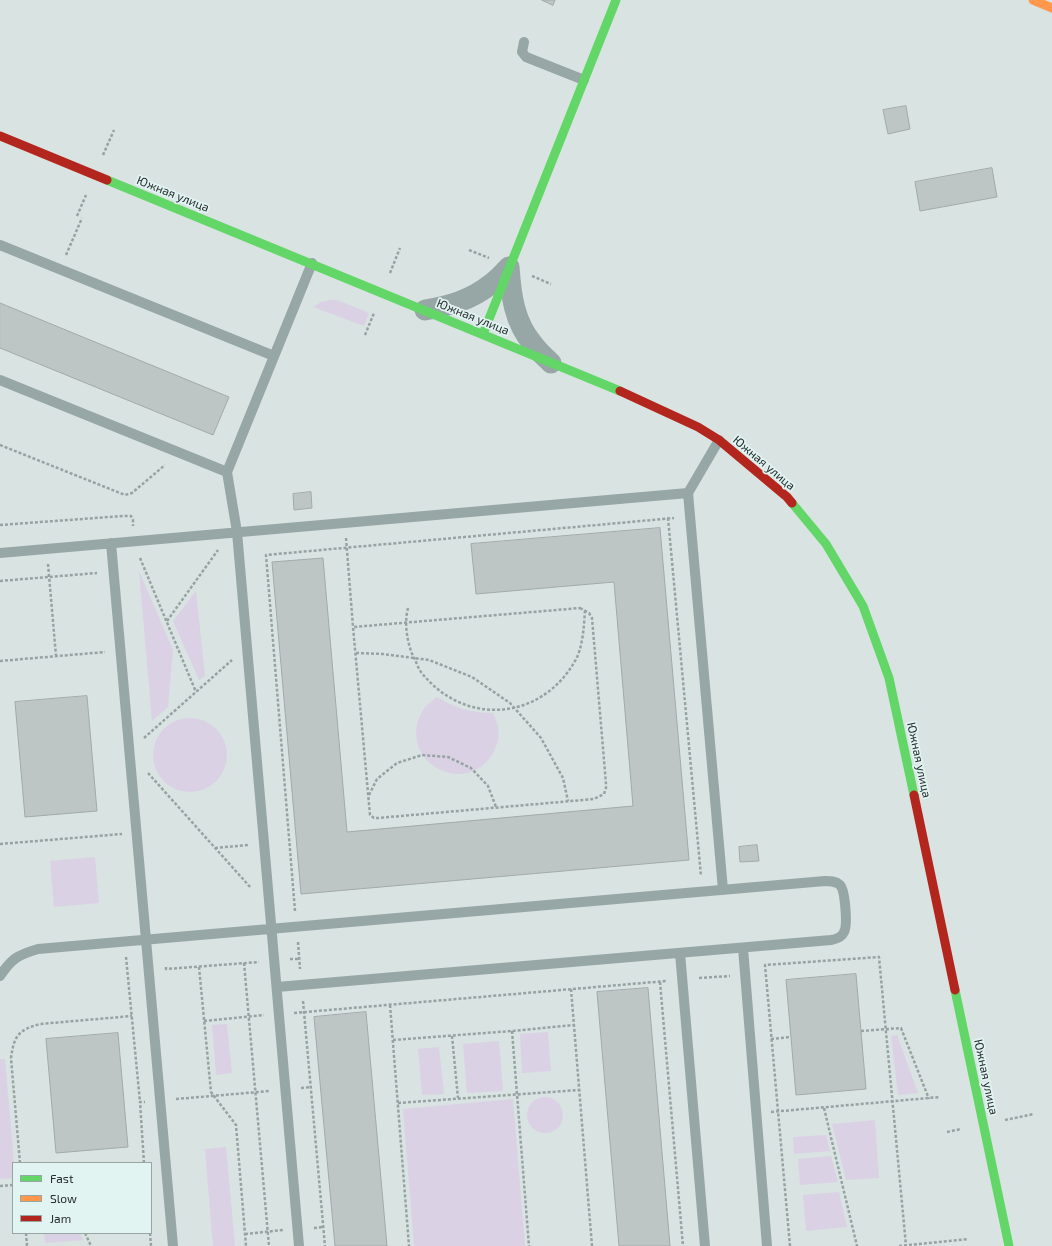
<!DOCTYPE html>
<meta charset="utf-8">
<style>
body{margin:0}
#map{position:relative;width:1052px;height:1246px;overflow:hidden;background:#d8e3e2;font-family:"Exo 2",sans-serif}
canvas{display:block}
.legend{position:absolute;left:12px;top:1162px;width:140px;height:72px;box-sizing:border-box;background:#e1f4f2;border:1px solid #97a5a3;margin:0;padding:5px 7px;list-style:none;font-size:12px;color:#272e2d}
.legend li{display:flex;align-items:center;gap:8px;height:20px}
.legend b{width:20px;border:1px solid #97a5a3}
</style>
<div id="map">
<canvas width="1052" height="1246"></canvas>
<ul class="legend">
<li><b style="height:5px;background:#63d668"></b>Fast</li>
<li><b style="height:5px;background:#ff974d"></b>Slow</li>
<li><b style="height:5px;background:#b3261e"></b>Jam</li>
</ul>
</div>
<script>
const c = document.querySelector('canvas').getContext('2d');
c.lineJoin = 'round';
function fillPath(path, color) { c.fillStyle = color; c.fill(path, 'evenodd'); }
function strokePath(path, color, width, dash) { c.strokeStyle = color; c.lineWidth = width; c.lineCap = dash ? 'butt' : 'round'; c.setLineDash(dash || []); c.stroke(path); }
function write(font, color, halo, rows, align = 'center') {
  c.font = font + ' "Exo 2",sans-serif'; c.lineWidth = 3.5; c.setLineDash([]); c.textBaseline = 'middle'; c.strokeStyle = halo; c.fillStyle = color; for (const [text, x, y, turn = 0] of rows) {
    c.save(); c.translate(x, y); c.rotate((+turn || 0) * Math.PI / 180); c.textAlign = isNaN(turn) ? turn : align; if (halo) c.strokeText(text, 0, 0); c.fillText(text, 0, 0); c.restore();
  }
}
fillPath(new Path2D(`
 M330,300h7l32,13 -5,13 -51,-19 8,-5z
 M139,571l34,79 -5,57 -16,14z
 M196,591l9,85 -6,4 -26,-59z
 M437,697c18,11 34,16 56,16 7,14 8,26 0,40 -28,47 -97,7 -71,-41 3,-6 10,-11 15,-15z
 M153 755a37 37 0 1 1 74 0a37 37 0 1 1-74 0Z
 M95,857l4,46 -45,4 -4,-46z
 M227,1024l5,49 -16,2 -4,-50z
 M548,1032l3,39 -29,2 -2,-39z
 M897,1035l21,58 -20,2 -7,-59z
 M499,1041l4,50 -36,2 -4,-49z
 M439,1047l5,47 -22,1 -4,-46z
 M0,1059h5l9,104 -1,15 -13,1z
 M527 1115a18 18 0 1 1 36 0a18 18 0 1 1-36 0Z
 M513,1099l12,147h-111l-11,-137z
 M875,1120l4,58 -33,2 -14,-56z
 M826,1135l4,16 -36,3 -1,-17z
 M226,1147l9,99h-22l-8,-97z
 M831,1156l7,26 -38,3 -2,-26z
 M839,1192l8,35 -41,4 -3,-36z
 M44,1233h36l3,7 -38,3z`), '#dbd1e5');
const building = new Path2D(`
 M542,0h13l-2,5z
 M906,106l4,23 -22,5 -5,-24z
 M992,168l5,29 -77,14 -5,-29z
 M0,303l229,94 -16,38 -213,-87z
 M311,492l1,16 -18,2 -1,-16z
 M660,528l29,332 -388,34 -29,-332 51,-4 24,274 286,-26 -19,-224 -138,12 -5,-50z
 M87,696l10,115 -72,6 -10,-115z
 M757,845l2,16 -19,1 -1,-15z
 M856,974l10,115 -70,6 -10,-115z
 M648,988l22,258h-51l-22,-254z
 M366,1012l21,234h-52l-21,-229z
 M118,1033l10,114 -72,6 -10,-114z`);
fillPath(building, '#bec6c5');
strokePath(building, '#a2aaa9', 1);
strokePath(new Path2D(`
 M103,155l11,-25
 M77,216l9,-21
 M469,250l20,8
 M66,255l16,-37
 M390,273l10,-25
 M532,276l19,8
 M365,335l9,-22
 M0,445l125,50 7,-2 33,-28
 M668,518l33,358
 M0,525l123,-9h8l2,4v6
 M346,538l7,89
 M140,558l56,134
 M48,564l8,92
 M0,581l97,-8
 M408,608c-4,15 -1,34 5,48 3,5 5,12 8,16 43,55 120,49 154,-11 8,-13 9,-36 10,-51
 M580,608l9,5 3,5 14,166v4l-2,6 -10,5 -216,19h-4l-4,-3 -17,-188z
 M167,621l51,-71
 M356,653l27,1 46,6 43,17 38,26 31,35 22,40 5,23
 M0,661l105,-9
 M144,738l88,-78
 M148,773l103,115
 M369,795l8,-16 20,-16 25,-8 26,2 23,11 17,18 8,21
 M0,844l122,-10
 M215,848l33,-3
 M295,911l-29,-356 408,-37
 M298,942l2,27
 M126,957l14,145
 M290,959h9
 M244,963l25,283
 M166,967v2l93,-7
 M199,967l12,125 25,33 10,121
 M699,978l31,-2
 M660,982l23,264
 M571,989l21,257
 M303,1001l22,245
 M390,1005l19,241
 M294,1013l372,-32
 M204,1021l60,-6
 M512,1031l17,215
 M861,1031l40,-3 28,71
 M452,1036l6,62
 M771,1039l19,-2
 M393,1040l119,-9 62,-6
 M301,1088l10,-1
 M176,1099l94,-8
 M398,1103l181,-13
 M824,1108l33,138
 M771,1112l169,-15
 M1005,1120l29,-6
 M947,1132l14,-3
 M20,1163l-9,-105c3,-22 7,-28 29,-34l92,-8
 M144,1163l-4,-61h5
 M0,1186l13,-1
 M314,1228l9,-1
 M26,1233l1,13
 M85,1233l6,13
 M150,1233l1,13
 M245,1234l38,-4
 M790,1246l-25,-281 114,-8 27,289
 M899,1246l69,-7`), '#97a3a2', 2.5, [3, 2]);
strokePath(new Path2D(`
 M524,42l-2,10 4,5 58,23
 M0,245l274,111
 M0,380l227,92
 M719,440l-31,53 35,397
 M111,543l62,703
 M0,553l688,-60
 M743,948l24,298
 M680,953l25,293
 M0,976c12,-18 18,-21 38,-27l787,-68c5,0 11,0 15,4 5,5 8,40 4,47 -2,5 -7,7 -13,8l-554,47
 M299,1246l-62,-714 -10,-60 85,-209`), '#97a7a6', 10);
strokePath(new Path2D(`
 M509,267c2,28 5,55 24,77 5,7 12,13 18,19
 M425,310c24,-4 46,-10 66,-26 7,-5 12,-11 18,-17`), '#97a7a6', 21);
strokePath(new Path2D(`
 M107,180l513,211
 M483,334l133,-334
 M792,503l34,41 37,62 26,72 25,117
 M955,990l54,256`), '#63d668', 9);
strokePath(new Path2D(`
 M1033,0l19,8`), '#ff974d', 9);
strokePath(new Path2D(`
 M0,136l107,44
 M620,391l78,36 21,13 68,57 5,6
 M914,795l41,195`), '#b3261e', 9);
write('12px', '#272e2d', '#e1f4f2', [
 ["Южная улица",173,194,22],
 ["Южная улица",473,317,22],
 ["Южная улица",764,463,40],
 ["Южная улица",919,760,78],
 ["Южная улица",986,1077,78]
]);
</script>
